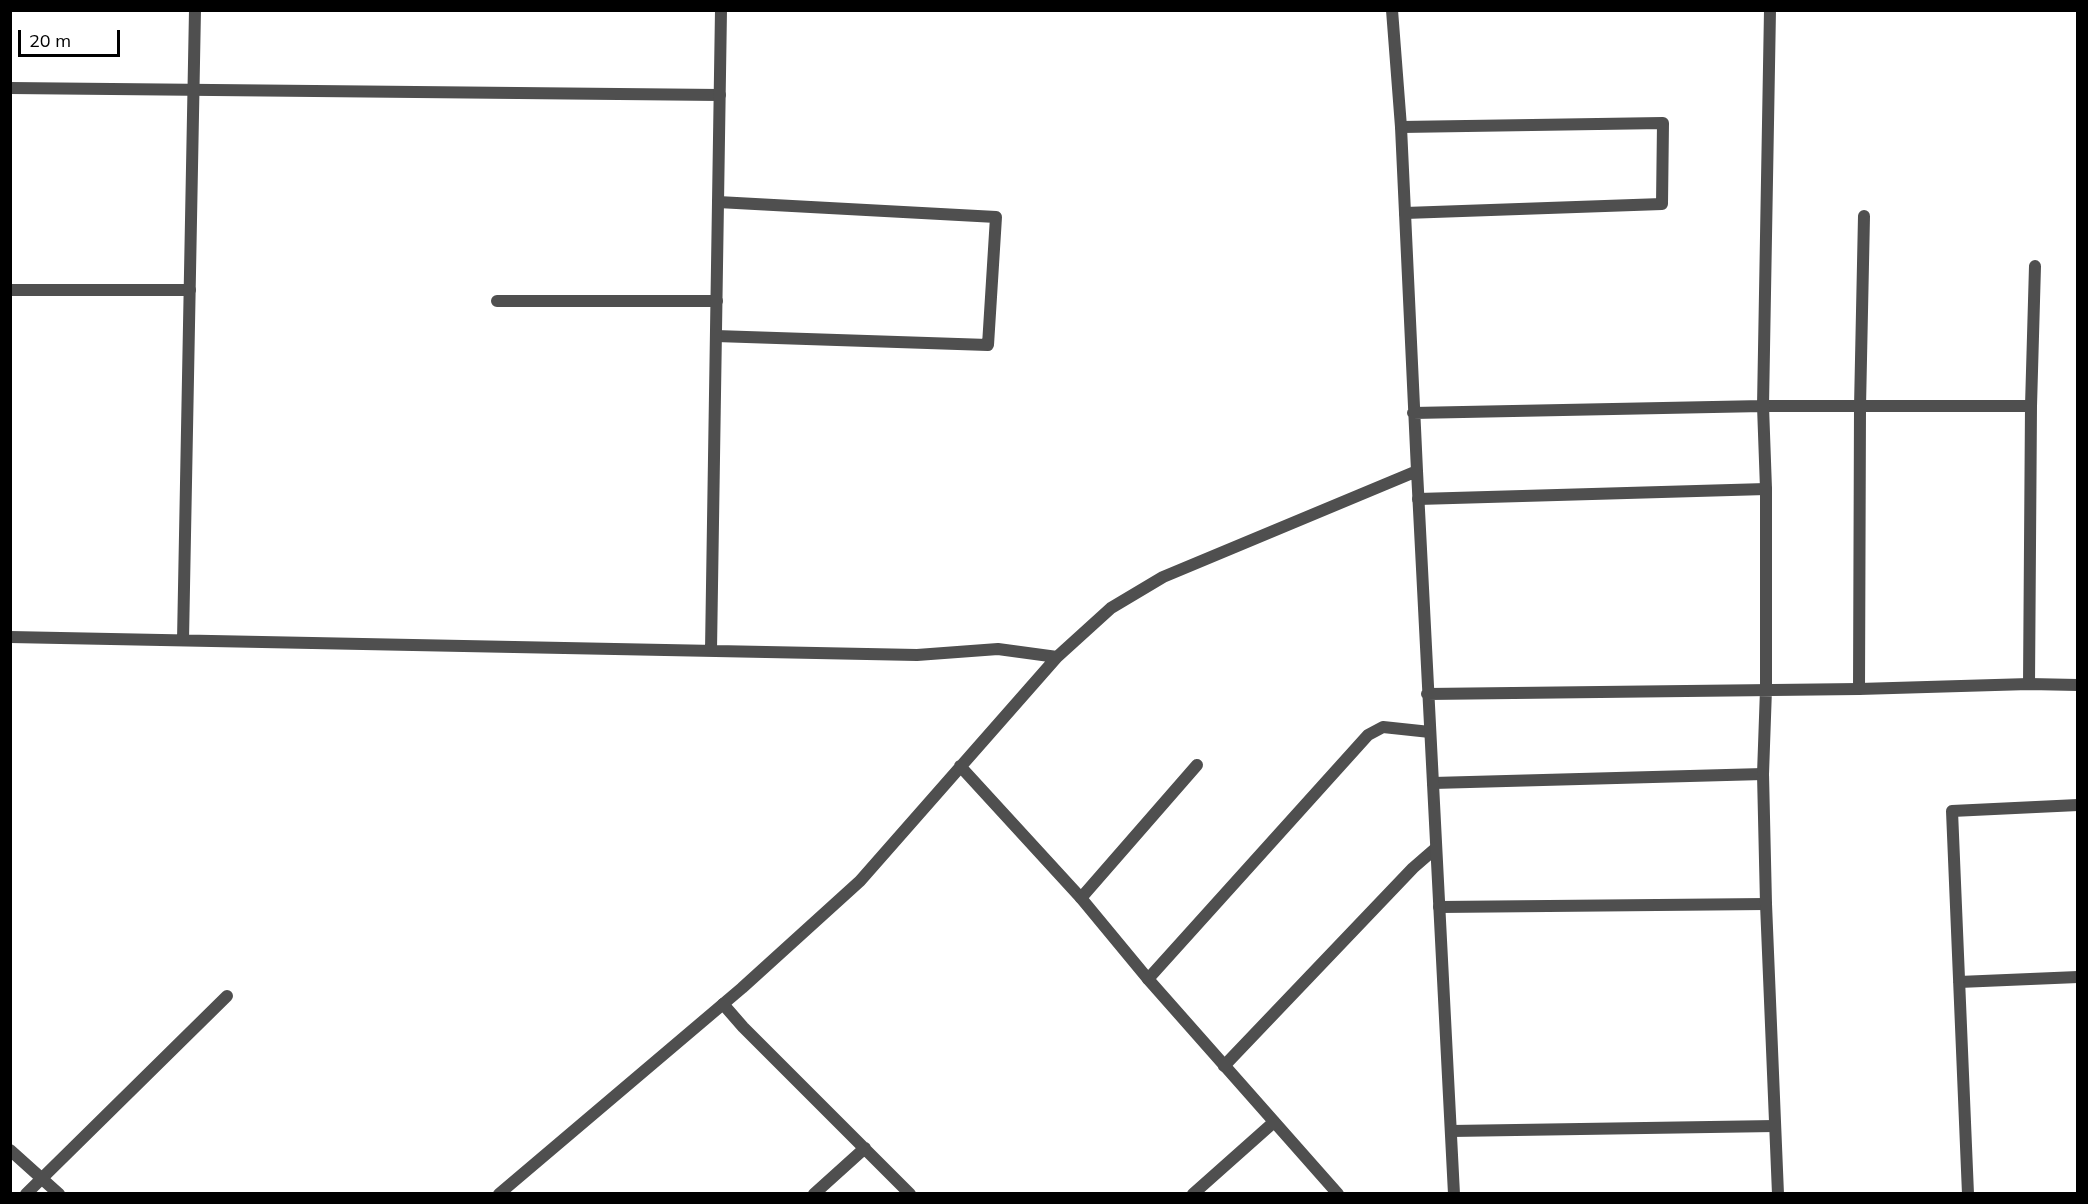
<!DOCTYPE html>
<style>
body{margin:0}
#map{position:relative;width:2088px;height:1204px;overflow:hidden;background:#fff;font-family:Mulish,sans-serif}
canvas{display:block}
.frame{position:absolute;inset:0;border:12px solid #000;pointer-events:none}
.scale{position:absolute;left:18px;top:30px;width:102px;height:27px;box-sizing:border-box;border:3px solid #000;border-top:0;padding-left:8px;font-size:18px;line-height:21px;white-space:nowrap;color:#000;-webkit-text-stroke:4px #fff;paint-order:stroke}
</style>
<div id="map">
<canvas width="2088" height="1204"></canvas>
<div class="frame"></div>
<div class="scale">20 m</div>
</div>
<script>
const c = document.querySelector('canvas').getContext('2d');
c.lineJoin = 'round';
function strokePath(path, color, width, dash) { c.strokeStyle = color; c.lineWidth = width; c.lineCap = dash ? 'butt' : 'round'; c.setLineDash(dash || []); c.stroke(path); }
strokePath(new Path2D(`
 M10,88l710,7
 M1401,127l262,-4 -1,81 -257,9
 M10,290h180
 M497,301h220
 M716,336l272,9 8,-128 -278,-15
 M1763,406h268l-2,278
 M2031,406l4,-140
 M1418,499l348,-10
 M1859,689l1,-282 4,-191
 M1433,783l330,-9
 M1081,898l116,-133
 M1439,907l327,-3
 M1148,979l220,-244 15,-8 47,5
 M1959,982l119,-5
 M723,1004l20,23 167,167
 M1224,1066l189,-198 23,-20
 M1451,1131l324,-5
 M26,1194l201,-198
 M814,1194l51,-46
 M1193,1194l81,-72
 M1968,1194l-16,-383 126,-6`), '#4f4f4f', 12);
strokePath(new Path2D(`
 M1770,10l-7,396 3,83v200l-3,85 3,130 12,290
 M1413,413l350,-7
 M1417,471l37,723
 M10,637l907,18 81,-6 59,8
 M183,640l12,-630
 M711,650l10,-640
 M1427,694l432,-5 170,-5 49,1
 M960,766l121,132 67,81 190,215
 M10,1150l49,44
 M499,1194l243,-206 118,-107 197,-224 54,-49 52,-31 254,-106 -16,-344 -9,-117`), '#4f4f4f', 12);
</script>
